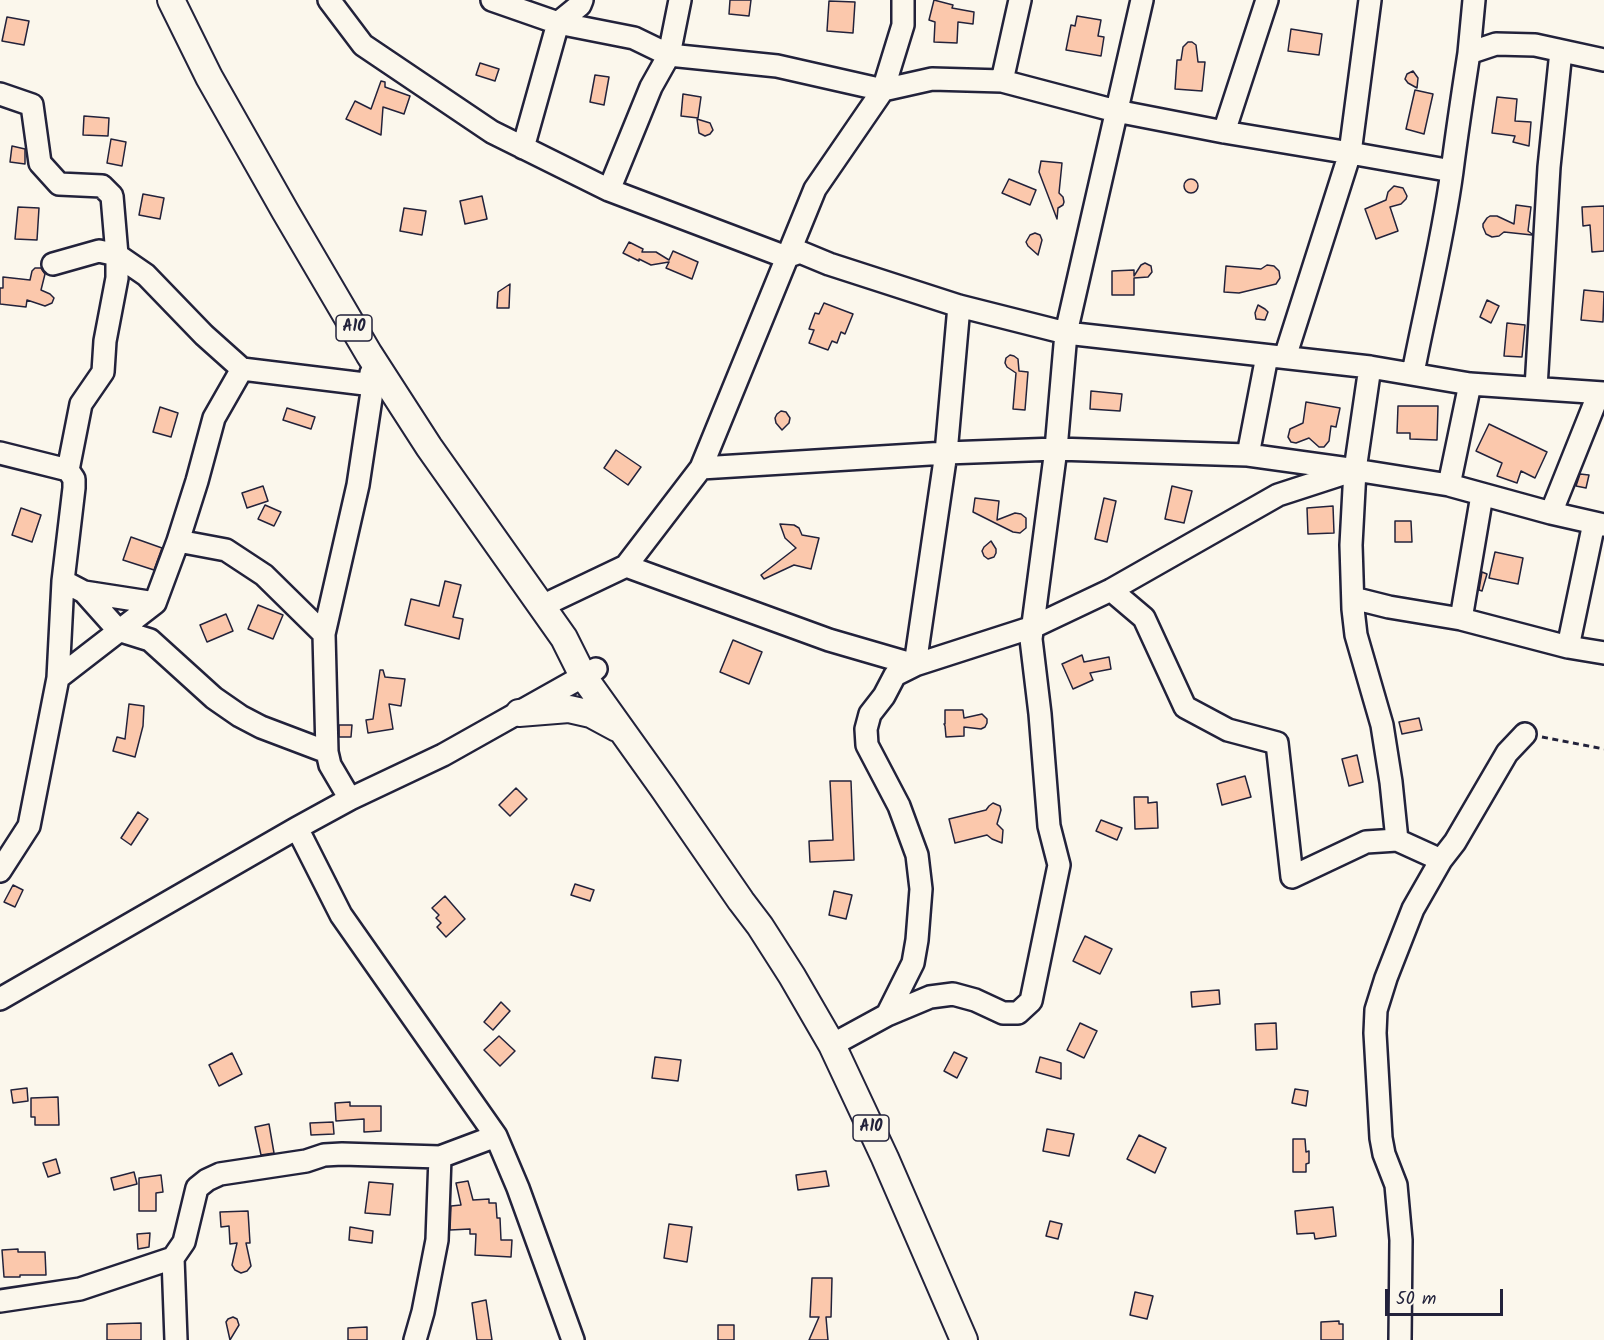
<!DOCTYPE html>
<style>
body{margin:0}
#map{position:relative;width:1604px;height:1340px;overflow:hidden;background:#fbf7ec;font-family:Kalam,sans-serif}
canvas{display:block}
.scale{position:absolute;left:1385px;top:1289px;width:118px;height:27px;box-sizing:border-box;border:3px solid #22223b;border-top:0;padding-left:8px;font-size:18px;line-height:21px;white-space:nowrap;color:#22223b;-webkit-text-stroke:4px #fbf7ec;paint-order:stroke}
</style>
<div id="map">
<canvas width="1604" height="1340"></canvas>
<div class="scale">50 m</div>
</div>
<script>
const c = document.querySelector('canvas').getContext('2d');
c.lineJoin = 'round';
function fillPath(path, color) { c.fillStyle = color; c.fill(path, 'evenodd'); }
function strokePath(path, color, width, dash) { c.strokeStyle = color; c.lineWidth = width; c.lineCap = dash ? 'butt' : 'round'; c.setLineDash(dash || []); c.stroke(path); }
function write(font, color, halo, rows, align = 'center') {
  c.font = font + ' Kalam,sans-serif'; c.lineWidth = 4.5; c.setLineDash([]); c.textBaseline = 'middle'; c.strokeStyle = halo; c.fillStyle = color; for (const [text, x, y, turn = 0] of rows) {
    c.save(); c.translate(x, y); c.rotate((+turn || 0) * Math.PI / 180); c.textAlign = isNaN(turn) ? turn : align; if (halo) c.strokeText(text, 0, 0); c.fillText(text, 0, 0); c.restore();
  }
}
const building = new Path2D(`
 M730,0h21l-2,16 -20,-2z
 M934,0l19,5 -1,3 22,4 -1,12 -15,-2 -1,21 -23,-1 1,-20 -6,-2z
 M829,1l26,1 -2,31 -26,-2z
 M1077,16l24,4 -3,16 6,1 -3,19 -35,-6 5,-25 4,1z
 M7,17l22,4 -5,24 -22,-4z
 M1291,29l31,5 -3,21 -31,-4z
 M1188,42h4l4,3 2,17h7l-3,29 -27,-2 2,-29h4l2,-13z
 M480,63l19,6 -4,12 -19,-6z
 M1413,71l5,7 -1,10 -9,-5 -3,-4 2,-5z
 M595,75l14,2 -5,28 -14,-3z
 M381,81l4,1v5l25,9 -6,18 -21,-7 -2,28 -35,-16 9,-18 16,8z
 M1415,90l18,4 -9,40 -18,-5z
 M683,94l18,3 -3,21 -17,-2z
 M1497,97l20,2 -2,22 16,1 -2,24 -16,-4 2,-6 -23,-3z
 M84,116l25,2 -1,18 -25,-1z
 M697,119l13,4 3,7 -3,4 -5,2 -6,-3z
 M111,139l15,3 -4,24 -15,-3z
 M12,146l13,3v15l-15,-2z
 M1041,161l21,2 -3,30 4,4 1,5 -1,3 -5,3 -1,11 -18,-47z
 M1009,179l27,11 -6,15 -28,-12z
 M1184 186a7 7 0 1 1 14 0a7 7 0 1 1-14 0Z
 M1394,186l9,2 4,8 -1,3 -5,5 -11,3 8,24 -22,8 -11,-30 21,-9 2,-8z
 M143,194l21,4 -4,21 -21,-4z
 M482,196l5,23 -22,5 -5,-23z
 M1516,205l15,2 -3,24 4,3v1l-28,-3 -5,4 -7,1 -6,-3 -3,-7v-3l4,-6 3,-2h7l17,8z
 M1604,206v45l-12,1 -2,-27 -7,1 -1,-19z
 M18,207l21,1 -2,32 -22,-1z
 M404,208l22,3 -4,24 -22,-4z
 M1035,233l5,2 2,5 -4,15 -10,-9 -2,-4 4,-7z
 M629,242l14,7 -1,3h14l13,8 4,-9 25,11 -6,17 -26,-11 3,-6 -18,3 -12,-6v2l-16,-8z
 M1145,263l6,3 1,6 -4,5 -14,1v17h-22v-24l22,-1v6l7,-11z
 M1267,265l7,1 5,5 1,7 -4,6 -37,9 -15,-1 2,-26 35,3z
 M35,268h6l4,6 -4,16 9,4 4,4 -2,5 -7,3 -18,-6 -1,7 -26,-3v-16h3v-11l27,3 2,-9z
 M510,284l-1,24h-12l1,-16z
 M1584,290l20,2 -1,30 -22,-2z
 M1487,300l12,6 -8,17 -11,-6z
 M824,303l29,11 -8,20 -4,-2 -4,11 -5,-2 -4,9 -19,-7 5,-13 -5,-1 6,-16 4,1z
 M1258,305l7,4 3,3 -3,8 -9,-1 -1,-6z
 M1507,323l18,2 -3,32 -18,-1z
 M1010,355l4,1 4,3 1,12 9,1 -3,38 -12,-1 3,-36 -9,-6 -2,-4 1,-5z
 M1091,391l31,3 -2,17 -30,-2z
 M1306,402l34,6 -4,19 -5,-1 -2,15 -5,6h-5l-10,-9 -13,5 -5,-1 -3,-5 2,-8 13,-6z
 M1398,406h40l-1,34 -27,-1v-6h-13z
 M160,407l18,6 -7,24 -18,-5z
 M287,408l28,9 -4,12 -28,-9z
 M781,411l5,1 4,6 -1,5 -7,7 -6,-7 -1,-5 2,-4z
 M1489,424l58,28 -12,26 -14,-7 -4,12 -20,-7 5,-13 -26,-12z
 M616,450l25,17 -13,18 -24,-17z
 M1580,474l9,1 -3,13 -10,-2z
 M263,486l5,15 -21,7 -5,-15z
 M1172,486l20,5 -8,32 -19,-4z
 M975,498l24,3 -2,19 18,-7 6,1 5,4v10l-6,5 -7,-1 -40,-20z
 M1104,498l12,3 -9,41 -12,-3z
 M265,505l16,7 -7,14 -16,-7z
 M1333,506l1,27 -26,1 -1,-26z
 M21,508l20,7 -9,27 -20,-7z
 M1395,521h16l1,21h-17z
 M780,524l14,1 5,3 3,7 17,3 -8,31 -17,-4 -30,14 -3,-4 35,-27 -11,-10z
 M131,537l31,11 -8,22 -31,-10z
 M991,541l5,8v4l-2,4 -6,2 -4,-3 -2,-5 2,-4z
 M1495,552l28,6 -5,26 -29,-6z
 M1482,572l5,2 -5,17 -3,-1z
 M445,581l16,4 -8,32 10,2 -4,20 -54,-14 6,-26 28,7z
 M258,605l25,10 -10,24 -25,-10z
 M226,614l7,17 -26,11 -7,-17z
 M733,640l29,12 -13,32 -29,-12z
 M1082,655l2,7 25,-5 2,12 -21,4 3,7 -20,9 -11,-25z
 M380,670h3l2,7 20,2 -4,27 -12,-2 4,25 -25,4 -2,-13 7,-1z
 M129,704l15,2 -1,20 -8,31 -22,-6 4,-14 8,2z
 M945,710h18l1,8 18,-4 5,5v4l-2,4 -4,2 -17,-2v9l-18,1 -1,-11 -1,-2h1z
 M1419,718l3,12 -20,4 -3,-12z
 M339,725h13l-1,12h-12z
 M1357,755l6,27 -14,4 -7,-27z
 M1245,776l6,21 -29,8 -5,-21z
 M830,781h21l3,79 -44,2 -1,-21 24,-1z
 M516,788l11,11 -17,17 -11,-11z
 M1134,797h14v6l9,-1 1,26 -23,1z
 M993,803l7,3 1,4 -4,14 6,6 -1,13 -10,-4 -5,-4 -32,8 -6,-24 37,-9 3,-4z
 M138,812l10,7 -17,26 -10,-7z
 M1101,820l21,8 -5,12 -21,-9z
 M575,884l19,6 -4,11 -19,-6z
 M13,885l10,5 -8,17 -11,-5z
 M834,891l18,4 -6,24 -17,-4z
 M445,896l20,23 -19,18 -9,-10 4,-4 -5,-5 3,-3 -7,-7z
 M1085,936l27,13 -12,25 -27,-13z
 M1219,990l1,14 -28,3 -1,-15z
 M501,1002l9,9 -17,19 -9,-8z
 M1080,1023l17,8 -13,27 -17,-8z
 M1276,1023l1,26 -21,1 -1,-26z
 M499,1036l16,15 -15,15 -16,-16z
 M954,1052l13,6 -10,20 -13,-7z
 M232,1053l10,21 -23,12 -10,-21z
 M655,1057l26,3 -3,21 -26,-3z
 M1040,1057l21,6v16l-25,-7z
 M27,1088l1,13 -15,2 -2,-13z
 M1295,1089l13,2 -2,15 -14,-3z
 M58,1097l1,28h-24v-8h-4v-19z
 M350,1102v4h31v25l-17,1v-13l-28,2 -1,-18z
 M333,1122l1,12 -23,1 -1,-12z
 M269,1124l5,29 -13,2 -6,-28z
 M1047,1129l27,5 -5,22 -26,-5z
 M1139,1135l27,13 -11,25 -28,-14z
 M1293,1139h12l1,13 3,-1v12l-3,1v8h-13z
 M56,1159l4,14 -12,4 -5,-14z
 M826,1171l3,15 -31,4 -2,-15z
 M134,1172l3,12 -23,6 -3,-12z
 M161,1175l2,17 -7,1v18h-17v-33z
 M468,1181l5,19 16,-1v4h7l1,15h3l1,22h11l-1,17 -36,-2 1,-21h-6v-5l-20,1 1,-24 10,-1 -5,-22z
 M369,1182l24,2 -3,31 -25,-2z
 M1333,1207l3,29 -21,3 -1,-6 -17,1 -2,-23z
 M248,1211l2,32h-4l5,23 -4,5 -6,2 -6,-3 -3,-5 5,-22 -7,1 -1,-18 -8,1 -1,-15z
 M1050,1221l12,3 -4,15 -12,-3z
 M669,1224l23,3 -5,35 -23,-4z
 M350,1227l23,4 -1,12 -23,-3z
 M150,1233l-1,14 -11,2 -1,-15z
 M18,1249v3h27l1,23h-26v2h-16l-2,-27z
 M812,1278h20l-1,39h-5l2,23h-19l10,-23h-9z
 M1135,1292l18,4 -6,23 -17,-4z
 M486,1300l6,40h-15l-5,-37z
 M233,1317l4,2 2,6 -9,15 -4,-18 2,-3z
 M1339,1321v3h4v16h-22v-18z
 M141,1323v17h-34v-16z
 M718,1325h16v15h-16z
 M367,1327v13h-19v-12z`);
fillPath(building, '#fbc8ac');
strokePath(building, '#22223b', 1.5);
const minor = new Path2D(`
 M329,0l34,45 129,87 117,58 177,67 14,-5 29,12 130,42 107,27 304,34 100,17 134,9
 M492,0l66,23 76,15 35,17 108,11 106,24 20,-65v-25
 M1370,0l-20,153 102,18
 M1469,53l5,-53
 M1002,81l18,-81
 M0,94l32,11 8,58 19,21 43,2 10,10 5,59v23l-12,63 -2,31 -22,32 -13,66
 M1224,132l43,-132
 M523,148l35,-125 22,-18 2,-5
 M609,190l42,-103 18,-32 11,-55
 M53,264l46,-13 18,4 29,20 58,60 38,34
 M1370,367l-15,103 -4,75 2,64 3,26 26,90 9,57 6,58
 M1413,373c13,-67 30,-134 39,-202 5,-39 11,-79 17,-118l27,-9 39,1 69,15
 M1536,388l13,-221 12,-116
 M0,453l68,17 6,9v9l-11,93 21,11 34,38 32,10 64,58 26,18 21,11 66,25
 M1248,455l19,-99
 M701,468l245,-15 110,-4 192,6 101,14
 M1449,485l21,-101
 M1551,513l48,-120
 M626,566l75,-98 114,-279 68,-99 49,-11 70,2 114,30 108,21 126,21 -65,204
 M1111,590l33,28 41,89 43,23 49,13 15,134 74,-35 31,-2 44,20 14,-18 52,-89 18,-19
 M84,592l71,11
 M1353,598l36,9 72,12 107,28 26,-124
 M542,606l84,-40 203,74 86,25 118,-38 78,-37 167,-95 77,-25 94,15 102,28 53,12
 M1461,619l21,-124
 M324,634l-60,-59 -38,-25 -48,-9 19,-60 17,-63 28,-49 131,16
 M1568,647l36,6
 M58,678l5,-97
 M350,799l-20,-34 -3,-13 -3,-118 34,-149 15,-100 -2,-12
 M297,828l44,87 155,221 22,52 55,152
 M0,871l29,-45 29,-148 97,-75 23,-62
 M0,999l297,-171 53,-29 93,-44 153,-86
 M887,1015l26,-52 4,-23 4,-51 -4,-34 -18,-49 -32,-61 -1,-16 4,-15 14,-18 11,-21 20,-10 31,-212 13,-147
 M832,1045l55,-30 43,-18 23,-3 22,6 28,13h15l13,-12 28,-136 -10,-39 -9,-112 -9,-75 25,-190 10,-116 76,-333
 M173,1258l3,82
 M0,1301l80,-12 93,-31 11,-16 13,-54 10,-8 13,-6 86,-13 18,-6 18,-1 98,3 56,-21
 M415,1340l8,-28 14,-72 3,-83
 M1400,1340l1,-100 -5,-55 -12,-31 -3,-16 -6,-105 1,-23 10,-32 27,-69 28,-49`);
const major = new Path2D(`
 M171,0l38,77 76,134 84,143 60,93 135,191 19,38 80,112 78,113 19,25 32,50 40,69 53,113 79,182
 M519,713l50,-4 22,5 26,14`);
strokePath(minor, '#22223b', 26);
strokePath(major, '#22223b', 30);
strokePath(new Path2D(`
 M1542,737l62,12`), '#22223b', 3, [6, 4.5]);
strokePath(minor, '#fbf7ec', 21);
strokePath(major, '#fbf7ec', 26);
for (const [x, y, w] of [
 [354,328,36],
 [871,1128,36]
]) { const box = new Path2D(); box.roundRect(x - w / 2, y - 13, w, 26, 4.5); c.fillStyle = '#fbf7ec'; c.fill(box); strokePath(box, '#22223b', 1.5); }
write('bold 16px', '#22223b', null, [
 ["A10",354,328],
 ["A10",871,1128]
]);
</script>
